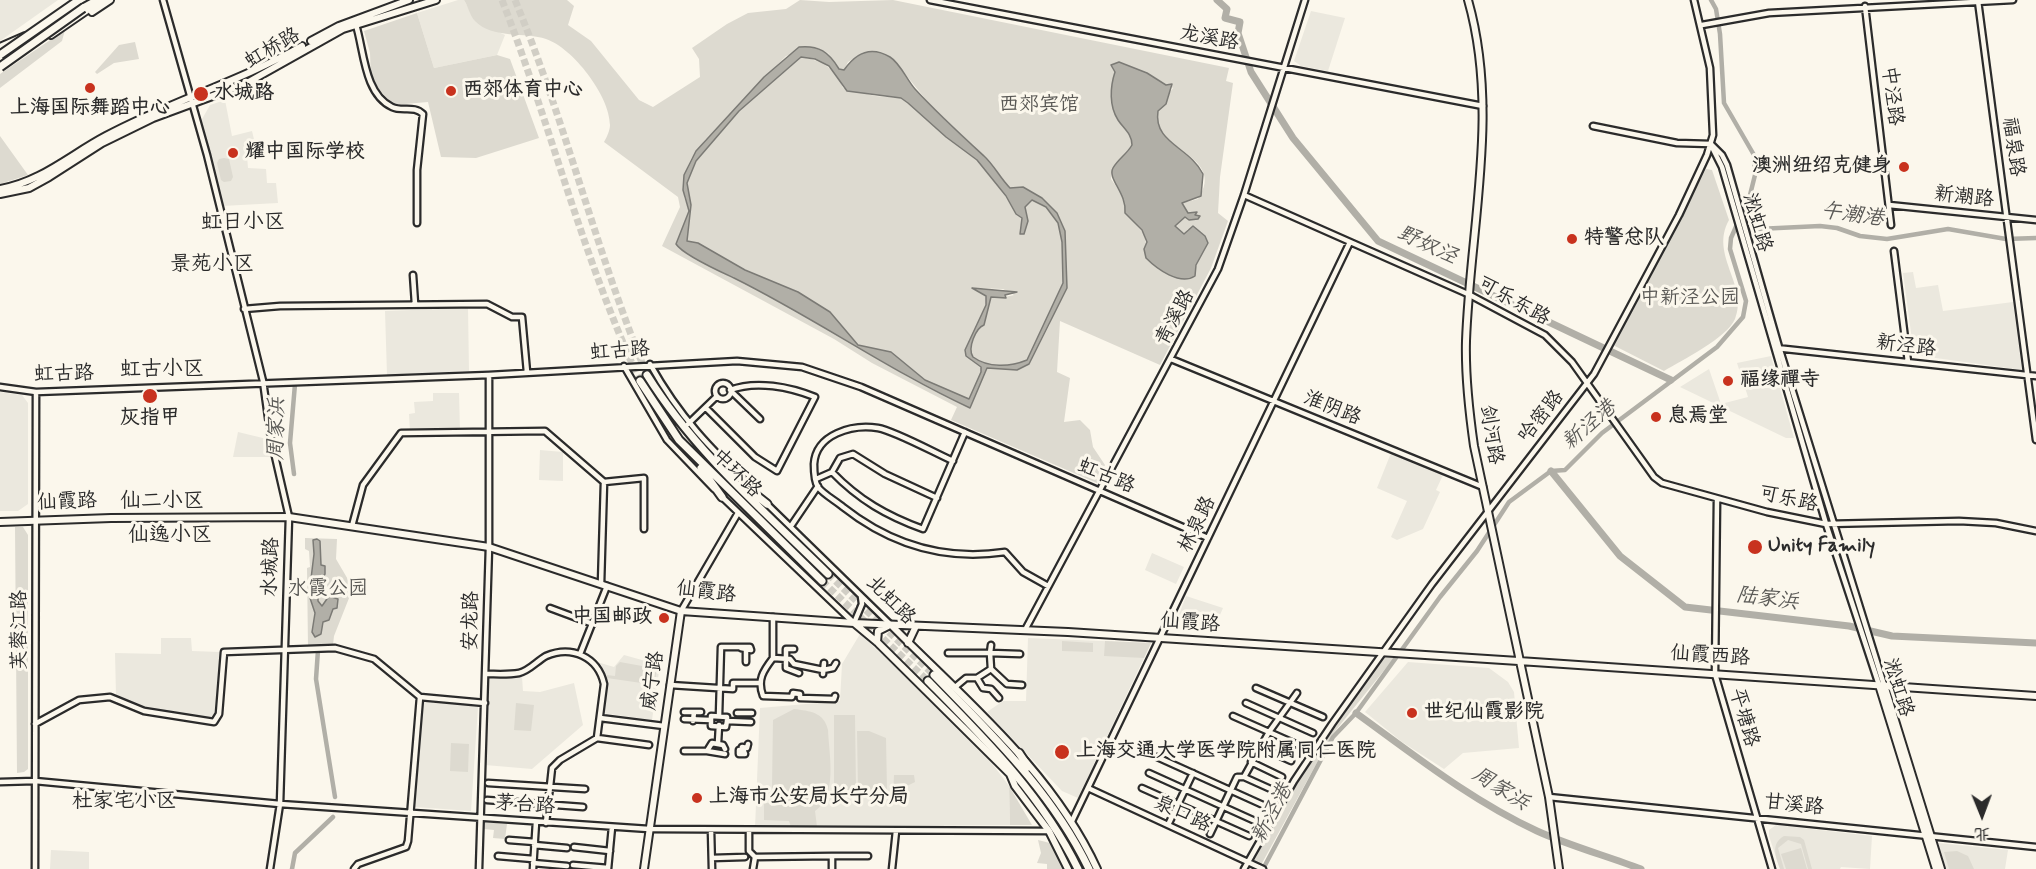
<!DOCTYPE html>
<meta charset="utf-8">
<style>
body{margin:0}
#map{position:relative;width:2036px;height:869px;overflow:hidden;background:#fbf7ec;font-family:Mynerve,"LXGW WenKai TC",sans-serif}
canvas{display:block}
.north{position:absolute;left:1952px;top:785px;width:60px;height:60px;-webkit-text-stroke:4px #fbf7ec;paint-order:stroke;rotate:179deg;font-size:16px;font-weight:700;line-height:24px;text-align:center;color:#2b2b2b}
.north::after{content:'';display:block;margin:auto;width:21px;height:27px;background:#2b2b2b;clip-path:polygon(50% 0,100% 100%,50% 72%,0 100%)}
</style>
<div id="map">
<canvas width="2036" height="869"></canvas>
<div class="north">北</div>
</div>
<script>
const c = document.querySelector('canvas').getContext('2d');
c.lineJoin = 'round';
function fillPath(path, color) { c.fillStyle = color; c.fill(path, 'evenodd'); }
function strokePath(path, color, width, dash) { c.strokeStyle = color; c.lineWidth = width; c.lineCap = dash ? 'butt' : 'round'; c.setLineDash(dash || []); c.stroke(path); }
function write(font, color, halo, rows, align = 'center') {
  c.font = font + ' Mynerve,"LXGW WenKai TC",sans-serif'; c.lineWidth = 6; c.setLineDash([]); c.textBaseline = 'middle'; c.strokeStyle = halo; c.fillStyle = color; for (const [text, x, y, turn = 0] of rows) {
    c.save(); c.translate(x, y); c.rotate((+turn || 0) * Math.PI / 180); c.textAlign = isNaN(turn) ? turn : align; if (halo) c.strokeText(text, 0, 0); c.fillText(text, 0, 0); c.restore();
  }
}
fillPath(new Path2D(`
 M0,0h58l-58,41z
 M458,0h6l12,21 29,14 -8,20 -63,13 -17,-55z
 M1311,11l34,7 -17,53 -27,-5 -7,-5z
 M225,100l7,36 20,-5 5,21 -10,4 1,12 18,1 1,14h9l2,20 -56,3 -21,-85 9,-16z
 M1913,272l3,16 22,-3 5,26 70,-9 9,68 -108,-15 -11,-82z
 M468,308l1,63 -82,4 -2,-64z
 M1771,356l23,82h-8l-106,-51 29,-18 12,35 27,-7 -11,-34z
 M0,392l22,3 6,8v101l-10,7h-18z
 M433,393h26l1,38h-50l-1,-17 6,-1 -1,-11 19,-1z
 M238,432l29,7 4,18h-38z
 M540,450l23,2v29l-24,-1z
 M1391,453l52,22 -7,15 4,2 -17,37 -26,11 -6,-3 16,-36 -30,-13z
 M1152,553l32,14 -8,17 -31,-14z
 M1186,596l37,12 -10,23 -39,-3z
 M860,634l115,107 34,45 1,39 -255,3 5,-120 80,-7 2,-37z
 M161,638h30l1,13 28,1 -3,65 -5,4 -71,-13 -25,-13 -1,-42 46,1z
 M1028,638l123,5 -73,155 -16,-7 -75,-79 16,-11h23z
 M624,655l36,10 -8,55 -50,-7 3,-31 -8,-20 17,5z
 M1408,662l81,6 19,14 6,10 5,56 -56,5 -19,16 -42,-27 -37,-30z
 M487,677h35l1,14 17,1 34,-9 9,42 -51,44 -47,-4z
 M423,699l55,8 -7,104 -56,-4z
 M1776,825l96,11 -2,33 -29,-2 -1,2h-60l-11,-33v-6z
 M1938,843l70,7 -3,19h-59z
 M51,850l38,2v17h-39z`), '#ebe8de');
fillPath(new Path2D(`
 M464,0h103l7,6 -6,19 23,16 48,59 14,7 47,-30 -1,-18 -7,-11 35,-24 21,-11 38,-4 14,-9 29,2 64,-2 336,68 -3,13 7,2 -13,94 -2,36 10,8 -17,47 -51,97 -100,-44 -3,51 13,6 -6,44 16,-2 10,10 3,17 12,18 -8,18 -146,-63 6,-13 -85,-44 -38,-24 -172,-93 18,-39 -2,-10 -74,-55c3,-5 6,-12 6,-17 0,-29 -37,-77 -64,-86 -20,-7 -54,0 -71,-18 -5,-5 -7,-15 -11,-21zM815,47l13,6 11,16 5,1 4,-8 11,-7 13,-4 20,7 40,49 53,50 18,26 7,5 26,6 27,31 4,54 -18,47 -20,38 -42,4 -17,40c-81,-36 -152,-90 -232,-128 -12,-6 -56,-26 -62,-36l13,-33 -5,-14v-22l7,-16 14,-19 81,-84zM1119,62l28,11 26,15c-5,7 -13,15 -16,23 -12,37 72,43 41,88l-16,4 5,10 12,3 -10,4 -4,-4 -5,3 -5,7 9,8 4,-5c31,4 15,18 9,35 -2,5 -1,9 -4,14l-12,1 -31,-17 -6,-28 -18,-21 -1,-14 -14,-20 1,-9 20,-25c0,-12 -9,-15 -13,-25 -8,-19 -7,-40 0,-58z
 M417,13l17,55 63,-13 13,4 29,79 -63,20 -35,-1 -13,-55 -35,3 -22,-25 -1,-27 -6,-22z
 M65,30l-3,11 -62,47v-14z
 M135,42l4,17 -25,4 -17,11 -2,-2 24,-27z
 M801,57c20,3 36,12 42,31l32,8 26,2 7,5 38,34 31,23 45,58 2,10 3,-14 -2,-7 8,-7 13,7 12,16 4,19 1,44 -36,74c-17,7 -39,8 -54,-3l-3,-10 21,-50 9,1 14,-3 -11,-6 -30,-1 13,8v9l-21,45 6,10 10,8v4l-12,27 -44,-19 -35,-28 -32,-7 -28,-33 -32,-20 -53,-22 -47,-27 -11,-2 4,-36 -4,-22 9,-22 43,-50z
 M0,136l28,39 -28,9z
 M224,158l5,1 4,18 -2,4 -7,1 -3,-2 -4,-17 2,-4z
 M1706,169l6,1 17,50c-20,35 20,65 6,99 -8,19 -53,41 -71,52l-53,-27z
 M15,527h8l5,8v234l-4,3 -7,1z
 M305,538l32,1 -1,20 17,29 -19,48 -1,9 -25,2 -1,-79 3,-1 -1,-16 -4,-2z
 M1062,641l31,2v9l-31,-1z
 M1105,641l46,2 -7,15 -40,-2z
 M1383,657l11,1 -62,77 -71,130 -7,-4 37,-69z
 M620,662l33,6 3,5 -1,12 -48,-7v-3l8,1 1,-10z
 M516,703l18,2 -3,26 -17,-1z
 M794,709c16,2 30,3 34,21 1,25 10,65 -13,81l2,16h-26l-2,-6 -25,-1v-17h7v-7h5l-4,-9 1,-67z
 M834,715h21l1,75h-22z
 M857,731h12l17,7 1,52h-29z
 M451,743l18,1 -1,28 -18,-1z
 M894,775h20l1,7 -12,6 -10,10z
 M1009,786l23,39h-22z
 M485,822l22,2 -2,15 -12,-1 1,-8 -10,-1z
 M1784,836l16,1 4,3 8,29h-4l-7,-25 -13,-4 -10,8 6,21h-4c-4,-12 -10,-25 4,-33z
 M1038,840l12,3 14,26h-17v-5l-10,-1 4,-10z
 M1801,848l6,21h-21l-5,-15z
 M1957,851l11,5 6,13h-25l-5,-17z`), '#dddad0');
const water = new Path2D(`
 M799,47c20,-2 30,5 40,22l5,1c11,-16 26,-25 46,-13 10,6 17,23 25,32 22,24 45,45 69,67 10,9 16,22 26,32l13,-1 19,11 15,15 8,18 2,57 -38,76 -12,6 -30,-2 -17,40c-82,-38 -155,-90 -236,-130 -13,-6 -51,-23 -58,-34l13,-33 -6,-21 1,-15 12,-24 68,-74zM801,57l14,2 14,7 18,25 54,7 7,5 38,34 31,23 29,36 10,18 6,4 -2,16h4l4,-13 -3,-14 7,-7 14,7 12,16 4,19 1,41 -36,77c-17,7 -39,8 -54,-3 -6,-9 3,-29 11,-32l7,-28 15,1 -1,-3 12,-3 -45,-4 14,8v9l-21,45 1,6 15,11v5l-12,27 -44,-19 -34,-28 -33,-7 -28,-33 -32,-20 -53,-22 -47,-27 -11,-2 4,-36 -4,-22 9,-22 43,-50z
 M1119,62l28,11 19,12 6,-1 -6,20 -8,7c-5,32 32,36 45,63l-2,22 -19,7 6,10 9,-1 -2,3 5,1 -2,3 -9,1 -4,-3 -10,9 9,8 9,-8 12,10 3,7 -12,22 -1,11c-15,10 -38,-7 -49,-18l-2,-9 3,-7 -5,-12 -17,-17c2,-20 -18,-34 -12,-45 5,-9 14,-14 19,-23 0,-11 -8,-16 -14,-25 -9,-14 -8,-33 -3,-48l-4,-7z
 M317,539l3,2 1,24 4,1v8l-7,11v16l4,5 7,-10 9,3 -1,9 -4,1 -4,11 -6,2 -2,12 -6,3 -3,-5 3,-19 -6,-18 5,-41 -1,-14z`);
fillPath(water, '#b1afa7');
strokePath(water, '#7b7a75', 1.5);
strokePath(new Path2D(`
 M1737,230l83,-4 17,2 23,8 27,3 61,-10 58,10 30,-1
 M294,474l-4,-31 5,-59
 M318,650l-2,29 19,118
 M292,869l3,-16 38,-36
 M1263,869l70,-132 23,-24 84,-116 37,-46 32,-49 42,-31 14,-1 37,-37 115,-86 26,-30 3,-16 -16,-52 1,-11 19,-43 5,-20 -1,-20 -30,-52 -4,-69 -4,-25 -5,-9`), '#b1afa7', 4.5);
strokePath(new Path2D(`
 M1217,0l10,9 -2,9 15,4 -2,11 13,39 42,66 85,103 293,139
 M1551,471l69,85 65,51 164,19 43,10 144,7
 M1356,713c58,42 116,88 181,118 33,15 70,25 104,38`), '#b1afa7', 7);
strokePath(new Path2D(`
 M502,0c49,126 81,259 138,381
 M515,0c51,123 81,252 132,375
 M828,574l106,101
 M822,581l106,100`), '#d1cec5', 7, [7, 3.5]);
const minor = new Path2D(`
 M163,0l44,155 56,226 8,58 18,78 -9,287 -10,65
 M930,0l553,106
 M1978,1l58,439
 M1865,6l26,219
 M356,25c8,25 8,69 36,82 10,5 22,-2 31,7l-6,56v53
 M1702,25l67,-12 244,-13
 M1593,126l84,17 34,1
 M1711,144l11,11 5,10 52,182 105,338
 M1712,147l10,20 104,357 53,161
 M1244,195l226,100 75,40 27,27 82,115 8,6 105,29 59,12 133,-3 37,2 40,8
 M1889,205l147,15
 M1894,251l14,111
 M413,275l2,29
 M244,309l36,-3 207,-2 25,13h10l5,55
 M1776,348l260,28
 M1171,359l312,128
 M650,364c29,52 61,86 105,126
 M624,366l43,74 47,49
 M715 391a8 8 0 1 1 16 0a8 8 0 1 1-16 0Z
 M0,387l36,5 453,-17 248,-14 65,6 59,20 347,151
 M706,408l49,49 22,14 38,-74c-25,-10 -59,-17 -85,-7l30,29
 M688,424l29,-28
 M953,461c-18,-8 -58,-30 -75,-33 -26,-4 -62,6 -64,36 0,7 0,17 4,23 5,7 18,14 25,20 47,37 102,54 162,45l18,20 25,14
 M832,472c27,28 55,44 91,57l42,-97
 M816,479l16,-7 8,-14 13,-4 32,20 52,24
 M604,482l40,-4v51
 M720,495l134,128 8,-19 -1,-8
 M1717,499l-2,175 57,195
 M766,503l125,122
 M352,526l11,-41 38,-52 144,-2 59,51 -3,102
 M791,526l27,-40
 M550,608l43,16
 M681,611l57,-98
 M773,617v41l17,1 4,5 29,6 10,-2 3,-5
 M1025,630l193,-361 26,-74 61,-195
 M794,649h-8v19l13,5
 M948,653h42l1,-8
 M580,654l27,-68
 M773,658c-10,13 -16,22 -10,38l29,1 1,-4 7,1v4l34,1 1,-3
 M746,662v-12
 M991,669l-1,-16 30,1
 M486,674c10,0 22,1 33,-1 10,-2 18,-12 27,-17 26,-11 52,1 58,28l-7,54 -37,22 -8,8 -6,55
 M823,674l1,-11
 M977,678l6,10 8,1 8,9
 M670,685l63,4v-6h27
 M954,688l12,-10h11l14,-9 16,15 15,1
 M1256,688l67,29
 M1246,703l67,30
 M684,712h10
 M737,713h15
 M719,716l2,-69h29l1,3 -10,-2
 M1233,716l72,32
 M600,718l64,8
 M684,719l27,1
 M693,721l1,-9h7
 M727,721v-4l-16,-1v10l15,1 1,-6 24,1
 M35,724l44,-24 31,-3 34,14 70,11 5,-8 5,-62 111,-4 39,11 46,38 65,6
 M597,738l52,7
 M718,743l1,-18
 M1260,747l31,14
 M742,750h-3v4h6l-3,-7 5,1 1,-4
 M684,751h23
 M725,754l-18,-3 5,-8 11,2 2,4
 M1157,757l106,48
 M1251,762l31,15
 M1149,773l106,48
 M1244,777l31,14
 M0,782l35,-1 245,23 369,25 400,2
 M488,783l97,6
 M1088,788l175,81
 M1142,788l107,48
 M1549,797l487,50
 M487,800l96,7
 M1072,821l278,-579
 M1168,825l25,-52
 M711,830l1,39
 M749,830v21l6,6
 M1210,834l27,-57h7l25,-45 28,-39
 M509,840l26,2
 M534,845l33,3
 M574,847l36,4
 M498,856l35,3
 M832,856h36
 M712,858l33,-1
 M533,863l34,3
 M573,865l35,3
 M35,869l1,-477
 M354,869l4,-5 48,-17 2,-6 12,-144
 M479,869l10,-322v-172
 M533,869l3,-47
 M608,869l4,-42
 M753,869l2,-12 77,-1v13
 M892,869l4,-38
 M1244,869l50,-88 38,-57 100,-140 162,-210 85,-159 28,-60 6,-20 -3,-67 -16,-68`);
const major = new Path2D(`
 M1468,0c32,112 2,227 -2,341 -1,36 3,70 8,105l75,351 10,72
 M92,12l18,-12
 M51,35l51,-35
 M311,41l28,-15 70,-26
 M0,47l25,-11
 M0,189c41,-7 70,-34 106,-53 63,-34 133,-54 196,-90
 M0,194l29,-6 20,-11 53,-34 51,-25 92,-34 98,-55 93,-29
 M0,522l111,-4 178,-1 200,30 192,64 173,12 214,9 466,30 502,34
 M854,623l24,20 132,131 5,12 34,45 19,38
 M891,625c75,76 161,146 206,244
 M877,642l1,-11 10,-5
 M908,643l8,-17
 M1879,685l57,184
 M1884,685l57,184
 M644,869l37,-258`);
const highway = new Path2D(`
 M83,8l15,-8
 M647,375c48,77 117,136 181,199
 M640,381l39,59 143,141
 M701,468l21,29
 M743,485l24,19
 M934,675c59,61 118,117 155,194
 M928,681c57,58 114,114 150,188
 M1019,753l9,14`);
strokePath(minor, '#2b2b2b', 9);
strokePath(major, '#2b2b2b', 10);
strokePath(highway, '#2b2b2b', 11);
strokePath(minor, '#fbf7ec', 4.5);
strokePath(major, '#fbf7ec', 6);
strokePath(highway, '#fbf7ec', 7);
const highwayBridge = new Path2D(`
 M0,55l79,-55
 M0,67l83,-59`);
strokePath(highwayBridge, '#2b2b2b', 11, []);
strokePath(highwayBridge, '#fbf7ec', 7);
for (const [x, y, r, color] of [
 [90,88,6,"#c8321e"],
 [451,91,6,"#c8321e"],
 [201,94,8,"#c8321e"],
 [233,153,6,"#c8321e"],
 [1904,167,6,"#c8321e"],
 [1572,239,6,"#c8321e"],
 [1728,381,6,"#c8321e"],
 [150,396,8,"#c8321e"],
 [1656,417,6,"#c8321e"],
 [1755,547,8,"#c8321e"],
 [664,618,6,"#c8321e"],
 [1412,713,6,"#c8321e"],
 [1062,752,8,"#c8321e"],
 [697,798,6,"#c8321e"]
]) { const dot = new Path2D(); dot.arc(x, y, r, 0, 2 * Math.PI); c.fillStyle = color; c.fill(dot); strokePath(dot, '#fbf7ec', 2); }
write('20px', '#2b2b2b', '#fbf7ec', [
 ["龙溪路",1209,39,11],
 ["虹桥路",273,49,-30],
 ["中泾路",1891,96,83],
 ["福泉路",2012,147,82],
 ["新潮路",1964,198,6],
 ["淞虹路",1756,223,74],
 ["可乐东路",1513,302,29],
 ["青溪路",1176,318,-62],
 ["新泾路",1906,347,7],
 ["虹古路",620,352,-4],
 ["虹古路",64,375,-1],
 ["淮阴路",1332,409,22],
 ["哈密路",1542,417,-52],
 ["剑河路",1490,435,81],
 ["中环路",736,474,44],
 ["虹古路",1106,477,23],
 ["可乐路",1788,500,12],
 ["仙霞路",67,503,-2],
 ["林泉路",1198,525,-64],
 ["水城路",272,567,-88],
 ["仙霞路",706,593,7],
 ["北虹路",890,601,45],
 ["安龙路",472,621,-89],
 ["仙霞路",1190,624,4],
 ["芙蓉江路",21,630,-90],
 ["仙霞西路",1710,657,4],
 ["威宁路",654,681,-82],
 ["淞虹路",1897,688,73],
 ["平塘路",1743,718,74],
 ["茅台路",525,806,4],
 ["甘溪路",1794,806,6],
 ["泉口路",1182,815,25]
]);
write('bold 20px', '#2b2b2b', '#fbf7ec', [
 ["西郊体育中心",463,91],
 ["水城路",214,94],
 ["上海国际舞蹈中心",90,109,"center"],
 ["耀中国际学校",245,153],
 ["澳洲纽绍克健身",1892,167,"right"],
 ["特警总队",1584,239],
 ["福缘禪寺",1740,381],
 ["息焉堂",1668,417],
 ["灰指甲",150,419,"center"],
 ["Unity Family",1768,547],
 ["中国邮政",652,618,"right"],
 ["世纪仙霞影院",1424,713],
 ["上海交通大学医学院附属同仁医院",1076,752],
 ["上海市公安局长宁分局",709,798]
], 'left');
write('20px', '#585754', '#fbf7ec', [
 ["西郊宾馆",1039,106],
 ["中新泾公园",1690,299],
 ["水霞公园",328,590]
]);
write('italic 21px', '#5a5956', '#fbf7ec', [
 ["午潮港",1852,216,8],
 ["野奴泾",1427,246,25],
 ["新泾港",1590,426,-41],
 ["周家浜",278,429,-89],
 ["陆家浜",1767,600,7],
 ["周家浜",1500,790,32],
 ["新泾港",1273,814,-62]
]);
write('21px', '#2b2b2b', '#fbf7ec', [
 ["虹日小区",243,224],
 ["景苑小区",212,266],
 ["虹古小区",162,371],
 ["仙二小区",162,503],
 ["仙逸小区",170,537],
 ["杜家宅小区",124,803]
]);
</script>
